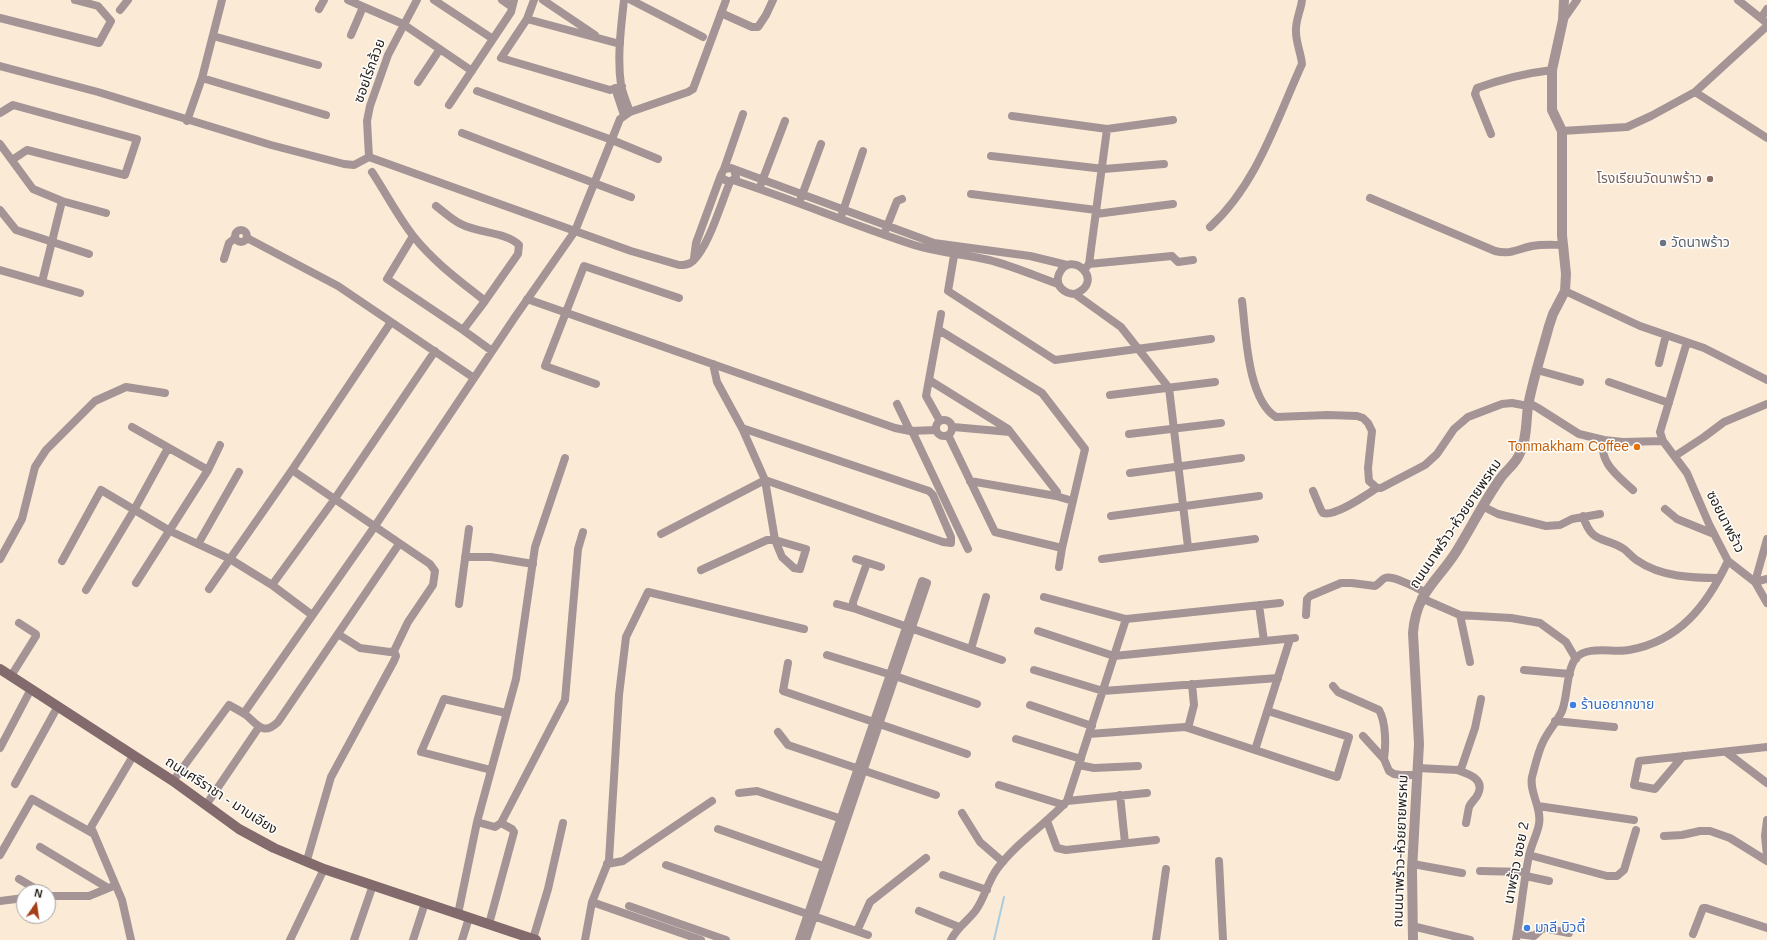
<!DOCTYPE html>
<meta charset="utf-8">
<style>
body{margin:0}
#map{position:relative;width:1767px;height:940px;overflow:hidden;background:#fbebd6;font-family:Arial,sans-serif}
canvas{display:block}
.north{position:absolute;left:16px;top:884px;width:40px;height:40px;box-sizing:border-box;background:#fff;border:1px solid #a8a5a3;border-radius:50%;rotate:13deg;font-size:11px;font-weight:700;line-height:16px;text-align:center;color:#251f18}
.north::after{content:'';display:block;margin:auto;width:14px;height:18px;background:#a53f18;clip-path:polygon(50% 0,100% 100%,50% 72%,0 100%)}
</style>
<div id="map">
<canvas width="1767" height="940"></canvas>
<div class="north">N</div>
</div>
<script>
const c = document.querySelector('canvas').getContext('2d');
c.lineJoin = 'round';
function strokePath(path, color, width, dash) { c.strokeStyle = color; c.lineWidth = width; c.lineCap = dash ? 'butt' : 'round'; c.setLineDash(dash || []); c.stroke(path); }
function write(font, color, halo, rows, align = 'center') {
  c.font = font + ' Arial,"Noto Sans Thai",sans-serif'; c.lineWidth = 3; c.setLineDash([]); c.textBaseline = 'middle'; c.strokeStyle = halo; c.fillStyle = color; for (const [text, x, y, turn = 0] of rows) {
    c.save(); c.translate(x, y); c.rotate((+turn || 0) * Math.PI / 180); c.textAlign = isNaN(turn) ? turn : align; if (halo) c.strokeText(text, 0, 0); c.fillText(text, 0, 0); c.restore();
  }
}
strokePath(new Path2D(`
 M994,940l10,-43`), '#a9ccde', 2);
strokePath(new Path2D(`
 M348,0l55,24 69,47
 M434,0l59,39
 M502,0l10,7
 M534,0l-7,19 93,25
 M543,0l52,35
 M624,0c-3,27 -7,58 -3,85 2,9 6,19 9,27
 M631,0l72,37
 M726,0l-33,89 -5,3 -58,20 -10,7 -45,112 56,20 48,14c5,0 10,0 14,-4 16,-15 28,-58 37,-79
 M1738,0l29,23
 M319,9l5,-9
 M120,10l8,-10
 M721,13l31,14h6l8,-12 7,-15
 M0,18l99,25 12,-22 -13,-15 -23,-6
 M1761,18l6,-9
 M527,19l-26,39 109,32 12,-4
 M1563,20l14,-20
 M351,35l12,-28
 M213,36l105,29
 M0,66l98,26 173,53 73,19 10,1 15,-8 206,74 -60,86 -140,209 -131,187
 M202,78l124,37
 M418,82l22,-33
 M615,88l9,27
 M477,91l135,49 46,19
 M1695,92l72,46
 M449,105l62,-93 3,-12
 M0,113l13,-8 124,34 -12,36 -98,-25 -15,10
 M1012,116l95,13 66,-9
 M187,121l15,-43 20,-78
 M1562,131l65,-4 24,-11 44,-24 72,-66
 M462,133l169,64
 M1491,134l-16,-40 2,-6c25,-9 50,-15 75,-18
 M0,144l33,45 29,12
 M991,156l113,13 60,-5
 M369,157l-2,-36 3,-15 18,-51 29,-55
 M724,169l19,-55
 M734,170l2,7 -6,5 -7,-3 -2,-4 3,-6 7,-1 203,75 96,13 37,9
 M372,172c14,21 26,45 42,65 20,25 46,44 71,64l-22,29 29,21
 M733,180c61,20 120,45 181,65 25,8 50,9 75,15 24,6 46,16 69,24
 M761,184l24,-63
 M971,194l125,16
 M801,198l20,-54
 M1370,198l125,53c16,4 22,-2 37,-5 11,-2 21,-1 31,-1
 M436,206c8,6 16,14 25,18 16,9 46,8 58,21l-1,9 -33,47
 M0,210l16,20 73,24
 M842,214l21,-63
 M1096,214l77,-10
 M1210,227c47,-43 66,-106 92,-163 -1,-11 -6,-21 -6,-32 -1,-11 5,-22 6,-32
 M886,229l11,-28 5,-2
 M235 236a6 6 0 1 1 12 0a6 6 0 1 1-12 0Z
 M413,236l-26,43 76,51
 M247,238l91,48 136,92
 M955,250l-7,41 107,69 156,-21
 M694,258l2,-15 25,-68
 M224,259l5,-16 6,-5
 M1089,264l83,-8 6,6 15,-2
 M0,270l80,23
 M1084,270l5,-6 18,-135
 M42,282l20,-81 44,12
 M1565,291l75,35 64,22 63,32
 M1075,294c32,-13 -5,-46 -16,-20 -5,12 6,20 16,20l46,33 48,61 19,159
 M527,299l368,129 15,3 26,-1
 M1242,301c4,31 5,98 34,116l52,-2 29,1 6,2 5,5 4,8 -4,37 1,13 8,7h4l44,-23 12,-11 17,-25 14,-12 34,-13 10,-1 16,3
 M939,330l103,63 43,56 -23,99
 M1687,342l-27,90 3,9 24,32 22,51 19,37 27,21 12,21
 M1659,363l7,-28
 M1537,370l43,12
 M929,380l79,49 49,63 -1,4 17,5
 M1609,382l60,21
 M596,384l-51,-18 39,-100 95,32
 M1110,395l105,-13
 M1529,403l9,5 41,26 25,6 19,2 40,-1
 M897,404l13,27
 M936 428a8 8 0 1 1 16 0a8 8 0 1 1-16 0Z
 M940,421l-14,-25 15,-82
 M132,427l76,43 -72,113
 M953,427l57,5
 M912,431l56,118
 M1129,434l92,-11
 M948,435l47,97 67,16 -3,19
 M1604,440c-6,22 14,36 29,50
 M1675,456l29,-19 20,-15 43,-18
 M208,470l12,-25
 M292,470l138,94 5,7 -2,14 -25,37 -14,29 2,5 -2,5 -63,116 -24,83
 M1130,473l111,-15
 M970,481l86,15
 M1313,491l8,19 2,3c12,4 43,-18 54,-25
 M1482,506l16,8 48,12 14,-1 12,-6 28,-5
 M1665,509l12,10 37,15
 M1111,516l148,-20
 M1583,516c9,29 21,20 41,33 5,4 9,9 14,12 23,16 55,17 81,17
 M661,534l104,-54 178,62 8,1v-6l-18,-42 -4,-4 -187,-63
 M198,544l41,-72
 M465,557h26l42,7
 M0,559l22,-40 13,-52 11,-17 49,-49 31,-14 39,6
 M856,559l25,8
 M1102,559l153,-20
 M62,561l39,-71 69,41 60,28 42,26 40,30
 M867,563l-14,39v4l3,3 146,51
 M701,570l66,-30h8l31,9 -6,20 -6,-1 -12,-11 -7,-17 -10,-60 -23,-52 -25,-46 -4,-18
 M1755,582l12,-43
 M1755,582l12,-3
 M272,585l62,-85 101,-149
 M209,589l83,-119 99,-148
 M86,590l48,-80 34,-62
 M1044,597l82,22 154,-16
 M1421,598l39,17 51,3 29,5 26,19 10,17
 M459,604l10,-75
 M837,604l19,5
 M1259,605l5,36
 M1306,615l1,-16 3,-3 31,-13h11l23,3c4,-2 7,-7 10,-8 9,-3 31,10 40,14
 M1460,615l10,47
 M1038,631l76,25 181,-18
 M338,634l22,14 30,4 4,-1
 M971,649l15,-52
 M827,655l68,21 82,28
 M788,663l-5,28 184,63
 M1034,670l69,21 175,-13
 M1524,670l46,4
 M11,676l25,-40v-2l-17,-11
 M1333,686l5,6 41,18c7,12 7,35 5,49
 M1030,705l62,21
 M1555,721l59,6
 M1188,728l6,-23 -2,-21
 M778,732l10,13 148,50
 M1089,734l96,-7 152,50 12,-40 -81,-26
 M1363,736l21,23 5,12 5,3 7,1h16
 M1016,739l65,20
 M0,748l31,-59
 M1255,750l35,-111
 M1726,752l41,31
 M1683,756l-28,33 -21,-4 5,-24c43,-5 85,-9 128,-14
 M1079,765l15,3 44,-2
 M1418,768l39,2 4,-1 14,-41 6,-29
 M491,770l-70,-18 23,-53 62,14
 M1457,770c12,4 28,9 21,24 -2,5 -7,8 -9,13 -1,5 -2,11 -3,16
 M173,781l56,-76c5,3 12,6 17,10 12,10 17,21 32,7l121,-178
 M15,784l43,-78
 M999,785l65,20
 M739,793l18,-2 88,29
 M1120,795l5,48
 M1067,801l80,-8
 M206,805l53,-78
 M1538,806l96,14
 M962,813l18,29 23,20
 M1767,820l-2,16 2,20
 M1047,821l10,27 9,2 90,-10
 M477,822l18,5 6,-4 64,-123 13,-151 5,-17
 M718,829l111,39
 M1664,836l18,-1 18,-4h10l20,7 37,23
 M40,847l68,41
 M0,855l32,-56 62,35
 M1529,855l78,21h10l7,-6 12,-40
 M1219,861l4,79
 M607,864l16,-3 89,-60
 M1413,864l49,9
 M666,865l202,70
 M1480,871l46,1
 M943,875l44,15
 M1526,876l23,5
 M19,879l22,13
 M48,896h41l22,-9
 M0,901l24,-3
 M592,902l109,38
 M629,906l97,34
 M919,911l40,16
 M458,914l19,-92 39,-143 19,-132 30,-89
 M489,924l25,-92 -2,-3 -11,-6
 M1412,926l58,14
 M857,931l13,-29 56,-44
 M1517,934l17,2 9,-8 26,5
 M1693,934l10,-26h3l61,20
 M533,939l15,-50 15,-66
 M131,940l-9,-40 -31,-73 42,-71
 M290,940l34,-71
 M354,940l19,-55
 M413,940l12,-37
 M462,940l7,-22
 M585,940l7,-38 17,-42 10,-165 7,-58 22,-45 156,37
 M799,940l123,-359 5,2 -121,357
 M951,940c6,-13 17,-19 25,-30 9,-13 12,-29 21,-41 20,-27 48,-44 70,-68l59,-182
 M1156,940l10,-71
 M1516,940c5,-28 7,-56 13,-84 2,-11 8,-21 10,-32 3,-16 -10,-32 -7,-47 3,-11 6,-25 11,-35 5,-11 14,-20 19,-31 6,-15 4,-40 14,-53 11,-13 38,-5 53,-8 51,-9 78,-45 99,-89`), '#a59496', 8);
strokePath(new Path2D(`
 M1413,940l-1,-70 7,-126 -6,-111c3,-40 23,-50 43,-81 15,-24 27,-49 44,-73 6,-9 16,-15 20,-26 7,-14 6,-32 8,-47 5,-27 14,-54 21,-80l4,-12 12,-23 1,-17 -4,-39v-104l-10,-21v-40l11,-50 1,-20`), '#a59496', 10);
strokePath(new Path2D(`
 M0,669l173,112 66,48 35,19 50,21 212,71`), '#826a6d', 10);
for (const [x, y, r, color] of [
 [1710,179,4,"#8d6e63"],
 [1663,243,4,"#6b7280"],
 [1637,447,4,"#e8710a"],
 [1573,705,4,"#3f7fe0"],
 [1527,928,4,"#3f7fe0"]
]) { const dot = new Path2D(); dot.arc(x, y, r, 0, 2 * Math.PI); c.fillStyle = color; c.fill(dot); strokePath(dot, '#fff', 1.5); }
write('14px', '#251f18', '#fff', [
 ["ซอยไร่กล้วย",370,71,-70],
 ["ซอยนาพร้าว",1725,522,63],
 ["ถนนนาพร้าว-ห้วยยายพรหม",1456,524,-56],
 ["ถนนศรีราชา - มาบเอียง",221,796,33],
 ["ถนนนาพร้าว-ห้วยยายพรหม",1401,851,-88],
 ["นาพร้าว ซอย 2",1517,863,-79]
]);
write('14px', '#785e54', '#fff', [
 ["โรงเรียนวัดนาพร้าว",1702,179]
], 'right');
write('14px', '#5b616d', '#fff', [
 ["วัดนาพร้าว",1671,243]
], 'left');
write('14px', '#c56008', '#fff', [
 ["Tonmakham Coffee",1629,447]
], 'right');
write('14px', '#366cbe', '#fff', [
 ["ร้านอยากขาย",1581,705],
 ["มาลี บิวตี้",1535,928]
], 'left');
</script>
